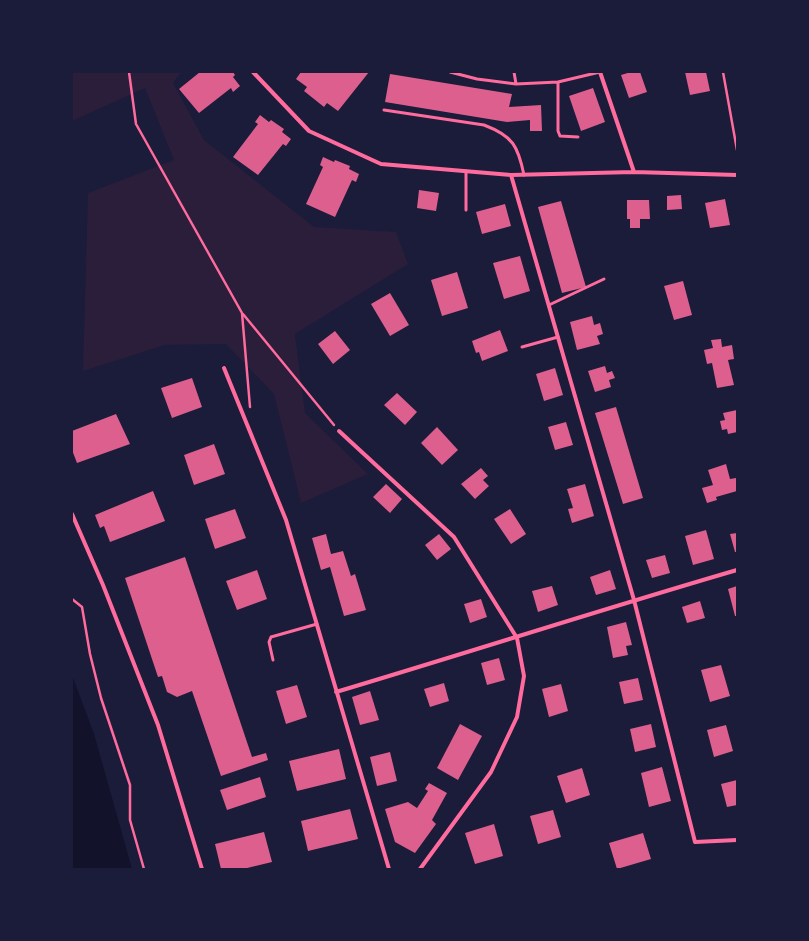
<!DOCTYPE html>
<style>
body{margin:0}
#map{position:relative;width:809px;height:941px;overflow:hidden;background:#1b1b3a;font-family:"Source Sans 3",sans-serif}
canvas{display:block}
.frame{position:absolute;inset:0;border:73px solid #1b1b3a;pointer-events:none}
</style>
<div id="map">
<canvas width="809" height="941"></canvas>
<div class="frame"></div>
</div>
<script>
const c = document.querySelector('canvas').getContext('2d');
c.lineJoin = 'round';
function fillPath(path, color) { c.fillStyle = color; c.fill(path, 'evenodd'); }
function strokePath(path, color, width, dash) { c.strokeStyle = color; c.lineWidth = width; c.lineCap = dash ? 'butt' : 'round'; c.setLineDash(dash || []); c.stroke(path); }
fillPath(new Path2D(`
 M72,72h109l-8,11 31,57 110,87 82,5 12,32 -113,70 10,79 63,61 -67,29 -27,-109 -48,-50 -61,1 -82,26 5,-178 86,-33 -29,-72 -73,33z`), '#2a1e3b');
fillPath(new Path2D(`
 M72,675l22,59 38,135h-60z`), '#12122b');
fillPath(new Path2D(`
 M200,72h33l2,3 -2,2 7,9 -7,6 -2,-4 -32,25 -20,-24z
 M301,72h68l-31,39 -11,-8 -3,4 -20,-16 3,-4 -11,-8z
 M631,72h9l7,20 -18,6 -8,-23z
 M685,72h21l4,19 -20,4z
 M390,74l122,20 -3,13 32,-2 1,26h-12v-11l-23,2 -122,-20z
 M593,88l12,34 -24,9 -12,-35z
 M260,115l9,7 2,-2 13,9 -2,3 9,7 -5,7 -3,-2 -25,31 -25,-18 25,-33 -3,-2z
 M323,157l11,5 1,-2 15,6 -1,3 10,5 -3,8 -4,-2 -17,37 -29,-13 17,-37 -3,-2z
 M419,190l20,3 -3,18 -19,-3z
 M681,195l1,14 -15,1v-14z
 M725,199l5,26 -20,3 -5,-25z
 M627,200h22l1,19h-10v9h-10v-9h-3z
 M561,201l25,86 -24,6 -24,-86z
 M505,204l6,22 -29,8 -6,-22z
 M520,256l10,35 -26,8 -11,-36z
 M457,272l11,36 -26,8 -11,-36z
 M683,281l9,34 -18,5 -10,-34z
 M390,293l19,32 -19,11 -19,-32z
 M592,316l2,9 6,-2 3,11 -6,2 3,8 -23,6 -7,-28z
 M500,330l8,21 -26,10 -3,-9 -3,1 -4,-12z
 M335,331l15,19 -17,14 -15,-20z
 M721,339l1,8 10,-2 2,14 -6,1 6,25 -17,3 -5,-25 -5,1 -3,-14 9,-2 -2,-8z
 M605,366l2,7 5,-2 3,7 -6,2 2,7 -16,5 -7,-21z
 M555,368l8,27 -19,6 -8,-27z
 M192,378l10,29 -30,11 -11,-30z
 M397,393l20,19 -12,13 -21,-20z
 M616,407l27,91 -20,6 -28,-91z
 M737,410v22l-9,2 -1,-5 -5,1 -2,-9 5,-1 -2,-7z
 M116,414l14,30 -53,19 -5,-13v-19z
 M566,422l7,23 -18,5 -7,-23z
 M437,427l21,23 -16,15 -21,-22z
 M214,444l11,30 -31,11 -10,-30z
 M726,464l4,15 6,-1 1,13 -21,6 1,3 -10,3 -5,-15 11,-3 -5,-15z
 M481,468l7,8 -5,4 6,6 -14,13 -14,-15z
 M386,484l16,15 -12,14 -17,-16z
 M585,484l9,32 -22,7 -4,-14 5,-1 -6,-19z
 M153,491l12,30 -55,21 -6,-16 -4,2 -5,-13z
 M235,509l11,29 -31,11 -10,-30z
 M510,509l16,25 -15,10 -17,-25z
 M706,530l8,29 -21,6 -8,-29z
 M737,533v19h-2l-5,-18z
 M326,534l5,20 12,-3 8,25 4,-2 11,36 -22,6 -14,-49 -9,3 -9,-32z
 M439,534l12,15 -14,11 -12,-15z
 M665,555l5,18 -18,5 -6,-18z
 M185,557l67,200 14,-4 2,7 -47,16 -29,-85 -15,6 -10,-5 -5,-16 -4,1 -33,-99z
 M257,570l10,29 -30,11 -11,-29z
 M610,570l6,19 -20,6 -6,-18z
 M552,586l6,19 -20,7 -6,-21z
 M737,586v30h-2l-7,-27z
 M481,599l6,18 -17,6 -6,-19z
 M700,601l5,17 -18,5 -5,-16z
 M626,622l6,23 -6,1 2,9 -15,3 -6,-31z
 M499,658l6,22 -18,5 -6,-22z
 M721,665l9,31 -20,6 -9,-32z
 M638,678l5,22 -19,4 -5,-22z
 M444,683l5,18 -19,6 -6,-18z
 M561,684l7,27 -19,6 -7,-28z
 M297,685l10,32 -21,7 -10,-33z
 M370,691l9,29 -19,5 -8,-28z
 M460,724l22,12 -24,44 -21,-12z
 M651,724l5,23 -21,5 -5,-23z
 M726,725l7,26 -19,6 -7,-27z
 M339,749l7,30 -49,12 -8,-30z
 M390,752l7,29 -20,5 -7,-29z
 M662,767l9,34 -22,6 -8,-34z
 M582,768l8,27 -24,8 -9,-27z
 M260,777l6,20 -39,13 -7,-20z
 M737,780v25l-10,2 -6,-23z
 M429,783l18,10 -15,27 4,4 -21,29 -20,-11 -10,-33 23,-7 9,6 11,-17 -3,-2z
 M350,809l8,30 -50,12 -7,-30z
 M553,810l8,27 -23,7 -8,-28z
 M494,824l9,32 -28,8 -10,-31z
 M264,832l8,30 -29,7h-22l-6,-25z
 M643,833l8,26 -34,10 -8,-26z`), '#dd5f8e');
strokePath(new Path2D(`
 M129,72l7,52 106,189 8,94
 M723,72l14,78
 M243,314l91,111
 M72,599l10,8 8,47 11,44 29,87v35l14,49`), '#ff6b9d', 2.5);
strokePath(new Path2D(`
 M450,72l27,7 39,5 42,-2
 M514,72l2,12
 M384,110l100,15c29,11 34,21 40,50
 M578,137l-18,-1 -2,-5v-49l42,-10
 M466,171v39
 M549,305l55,-26
 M522,347l36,-10
 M273,660l-4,-18 2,-5 46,-13`), '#ff6b9d', 3);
strokePath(new Path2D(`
 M253,72l56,59 72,33 130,11 123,-3 103,3
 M600,72l34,100
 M511,175l123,425 61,242 42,-2
 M224,368l62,152 103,349
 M339,431l115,106 63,101 7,38 -7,41 -26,55 -71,97
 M72,514l31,71 55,140 44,144
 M336,692c134,-40 267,-83 401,-122`), '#ff6b9d', 4);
</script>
